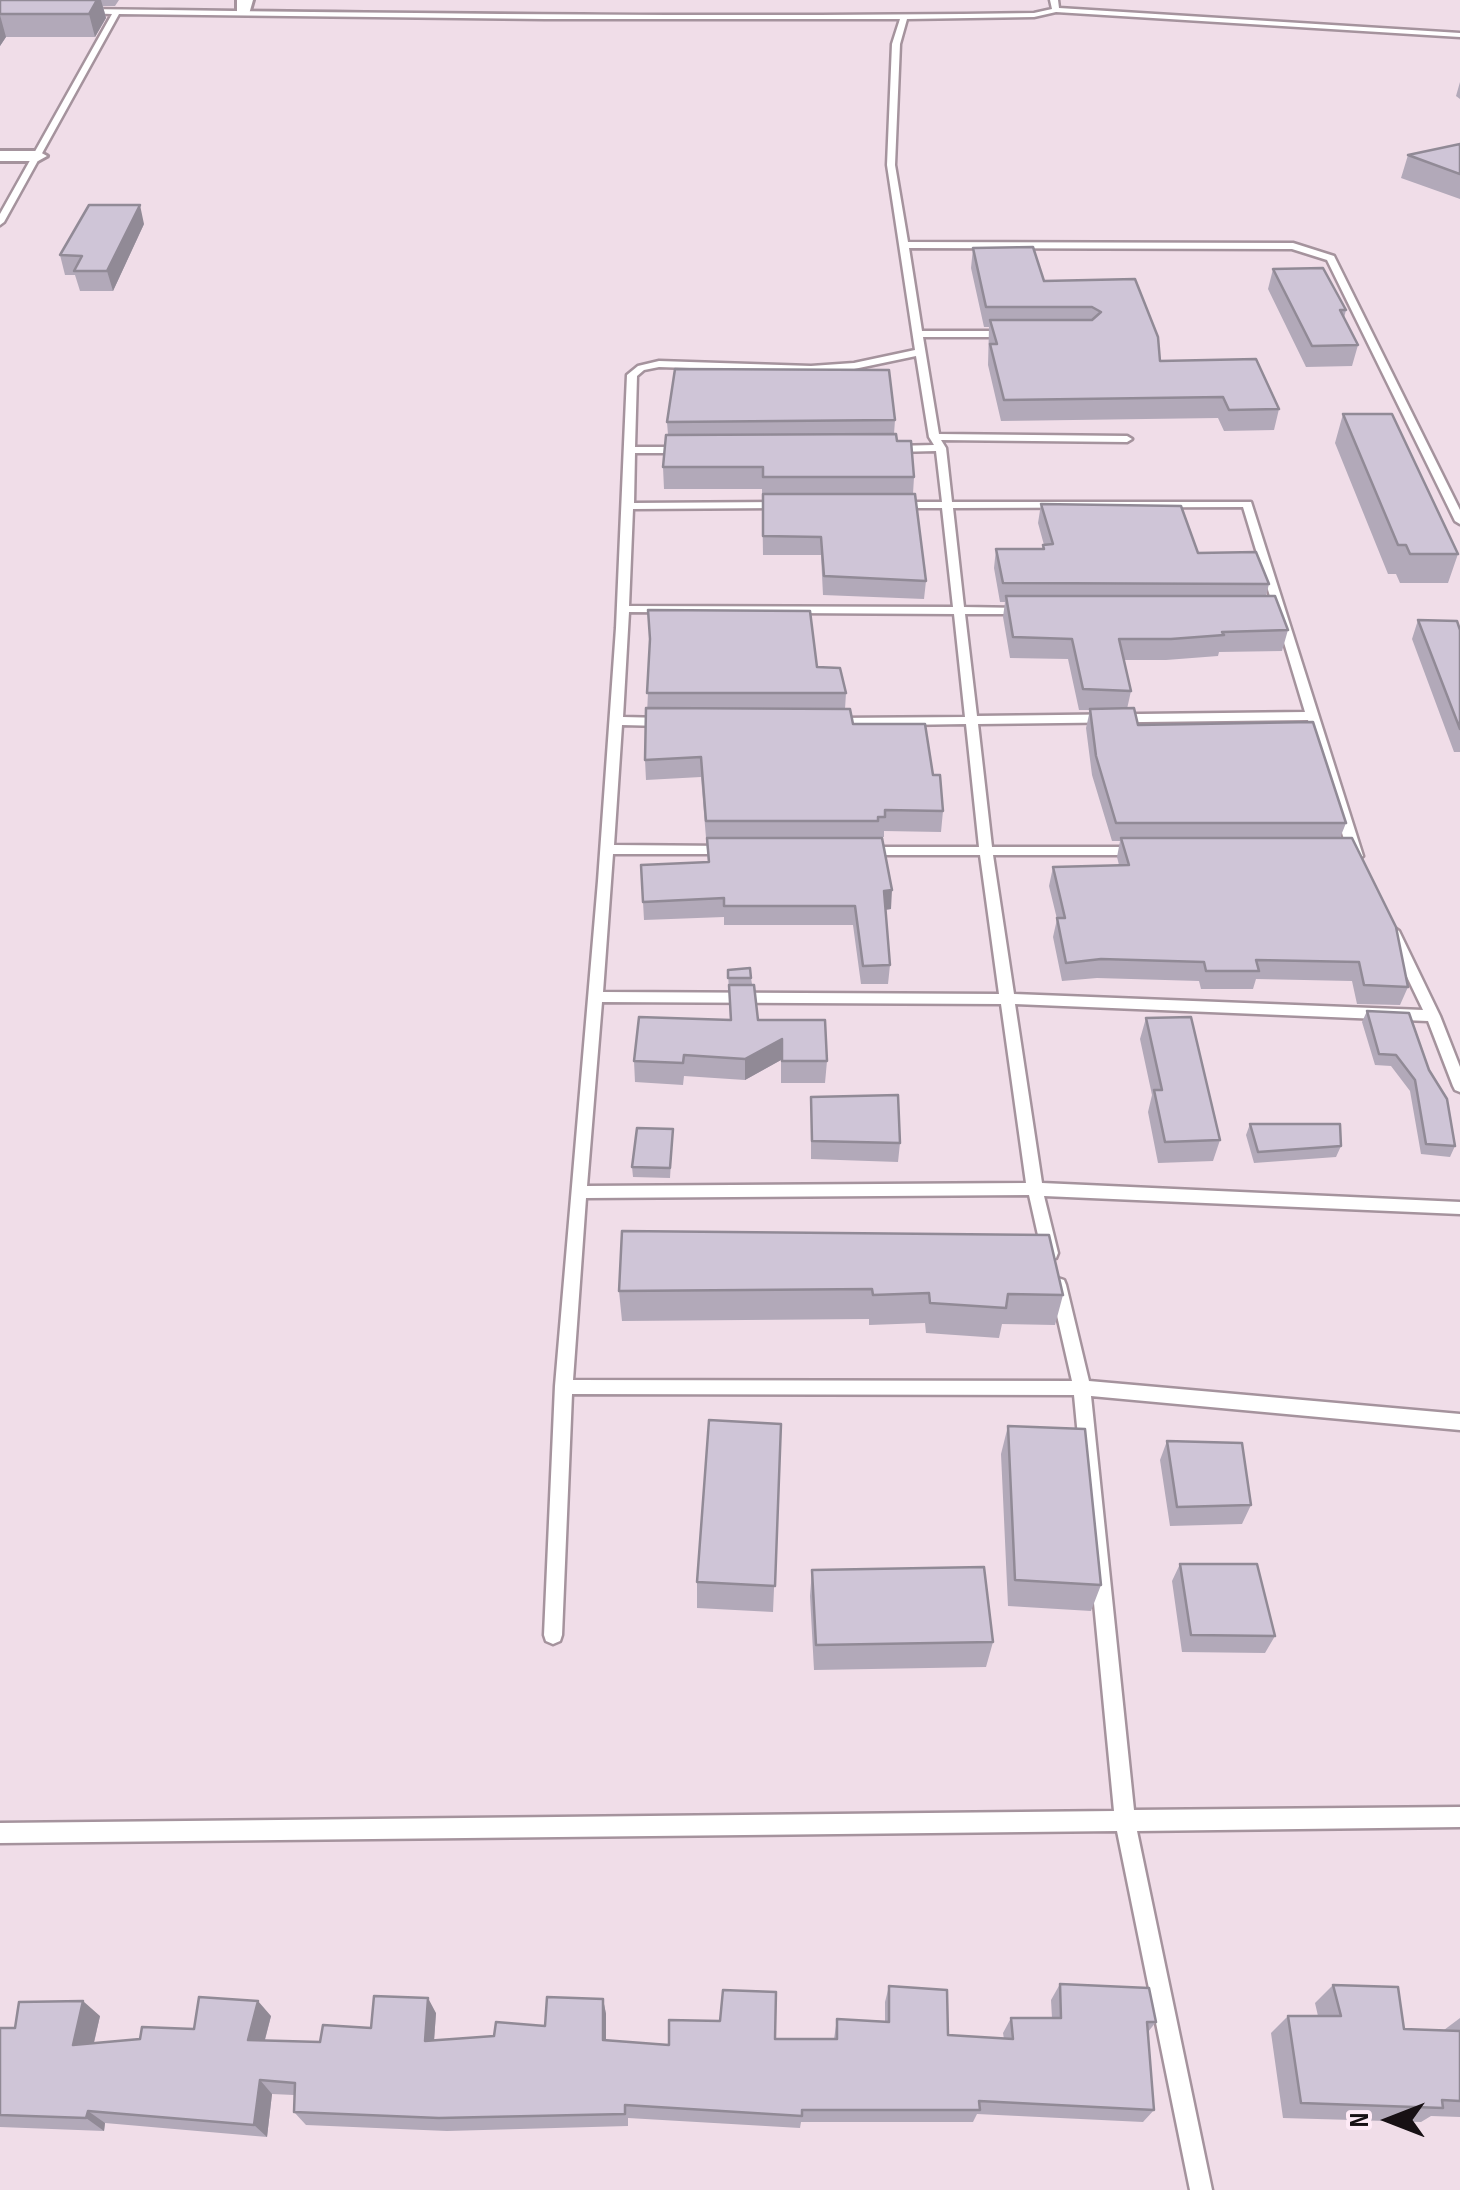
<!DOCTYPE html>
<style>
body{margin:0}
#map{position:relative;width:1460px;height:2190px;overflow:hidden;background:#f0dde8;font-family:"Sofia Sans Condensed",sans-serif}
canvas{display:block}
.north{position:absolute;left:1340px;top:2070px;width:100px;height:100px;-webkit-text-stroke:8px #feeaf6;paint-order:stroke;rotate:270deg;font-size:28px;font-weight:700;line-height:40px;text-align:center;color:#171014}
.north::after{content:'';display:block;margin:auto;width:35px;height:45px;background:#171014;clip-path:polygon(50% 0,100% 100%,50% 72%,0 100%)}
</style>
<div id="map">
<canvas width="1460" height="2190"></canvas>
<div class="north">N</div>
</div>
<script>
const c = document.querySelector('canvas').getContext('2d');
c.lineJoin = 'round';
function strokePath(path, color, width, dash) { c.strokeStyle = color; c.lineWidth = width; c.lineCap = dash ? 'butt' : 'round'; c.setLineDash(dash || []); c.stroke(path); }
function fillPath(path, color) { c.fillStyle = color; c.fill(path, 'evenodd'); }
const lane = new Path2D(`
 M1050,0h8l1,8 401,25v4l-404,-25 -22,5 -127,2 -7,25 -5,121 13,77 385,1 41,13 126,254v14l-5,-3 -128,-261 -35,-11 -383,-1 13,83h83l5,3 -5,3h-82l16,97 188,2 5,3 -5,3 -186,-2 5,8 6,54h299l112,354 -7,5 -7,-5 -41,-136 -330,4 14,123h146l7,4 -7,4h-145l21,139 409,16 -38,-79 7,-5 7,5 41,85 20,51v25l-5,-2 -2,-4 -25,-65 -413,-17 27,179 418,19v12l-416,-18 14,57 -2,5 -6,2 -6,-2 -2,-5 -13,-58 -443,3 -13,182 499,1 -22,-96 2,-5 6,-2 6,2 2,5 23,96 371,33v16l-369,-34 43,414 326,-3v20l-323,4 75,359h-22l-73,-359 -1117,12v-20l1114,-12 -40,-416 -502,-1 -10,241 -2,6 -7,3 -7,-3 -2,-6 11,-249 43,-505 18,-253 11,-253 11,-9 21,-5 152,5 43,-3 61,-13 -28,-185 5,-121 8,-25h-355l-426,-5 -115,208 -4,3v-11l112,-200 -31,-1 3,-4c316,4 633,9 950,4l18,-4zM916,356l13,81 5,8 -39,1 -5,3 5,3 41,-1 6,51h-44l-5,3 5,3h44l11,99 -324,-1 4,-97 147,-1 5,-3 -5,-3 -146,1 1,-50h47l5,-3 -5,-3h-47l2,-71 7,-6 15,-3 152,5 43,-3zM1243,507l62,205 -328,4 -12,-102h56l6,-3 -6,-3 -57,-1 -11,-99zM629,612l325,2 11,103 -129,1 -6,4 6,4 130,-2 13,123h-113l-7,4 7,4h114l19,139 -396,-2 10,-138h115l7,-4 -7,-4 -114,-1 8,-120 41,1 6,-4 -6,-4 -40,-1zM602,1002l399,2 25,179 -439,3z`);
const street = new Path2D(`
 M237,0h16l-4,14h-12z
 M0,151h38l9,5 -9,5h-38z`);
strokePath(lane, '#a5939d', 5);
strokePath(street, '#a5939d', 6);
fillPath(lane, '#fff');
fillPath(street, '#fff');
fillPath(new Path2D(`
 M0,0h119l-4,6h-12l3,12 -11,19h-89l-6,9z
 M1460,82v17l-4,-3z
 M1460,144v55l-59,-21 7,-23z
 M144,224l-31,67h-33l-5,-16h-10l-5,-20z
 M973,248l71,33 91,-2 25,82 119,48 -5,21 -50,1 -6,-13 -217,3 -13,-56 1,-38h-5l-13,-59z
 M1273,269l73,41 -2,8 14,27 -6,21 -46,1 -38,-78z
 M1343,414l115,140 -10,29h-48l-4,-9h-8l-53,-131z
 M895,420l-1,14 20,43 -1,17 13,87 -2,18 -101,-4 -2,-40h-58l-1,-66h-98l-1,-22 5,-32 -1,-13z
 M1041,504l157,49 71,31 -3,12 22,34 -6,21 -63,1 -1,4 -52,4h-42l7,31 -4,18 11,16 208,98 -6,15 68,149 -8,18 -43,-1 -5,-23 -96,-2 -3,10h-52l-2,-8 -102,-3 -35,3 -9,-44 4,-18 -8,-33 4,-19 66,-2 -2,-8 3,-16h-8l-20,-66 -6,-47 4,-18h-11l-11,-51 -58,-1 -7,-41 2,-15h-5l-6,-34 2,-19h46l1,-4h1l-6,-22z
 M648,610l169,57 29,26 -1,16 8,15 80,51 10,36 -2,21 -57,-1v6h-7l14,72 -5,1 4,55 -2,19h-27l-8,-59h-129v-8l-80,3 -3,-55 67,-3 -7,-85 -55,3 -1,-20 5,-114z
 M1418,620l42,10v122h-6l-42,-113z
 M728,970l23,8 7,42 69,41 -2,22h-44v-23l-36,20 -61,-4 -1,9 -48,-3 -1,-21 96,-41z
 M1367,1011l62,59 26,76 -5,11 -29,-3 -11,-63 -19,-25 -16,-1 -13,-43z
 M1146,1018l74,122 -7,21 -55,2 -10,-51 4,-17 -12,-56z
 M811,1097l89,46 -2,19 -87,-3z
 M1250,1124l91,22 -5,11 -82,6 -8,-28z
 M673,1129l-3,49 -37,-1 -1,-10z
 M622,1231l441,64 -8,30 -53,-1 -3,14 -73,-5 -1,-10 -56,2v-6l-247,2 -3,-30z
 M781,1424l-8,188 -76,-4v-26z
 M1008,1426l93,159 -10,26 -83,-5 -7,-152z
 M1167,1441l84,64 -9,19 -72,2 -10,-66z
 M1180,1564l95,72 -10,17 -83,-1 -10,-71z
 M812,1570l181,72 -7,25 -172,3 -4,-74z
 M1060,1984l96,38 -8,10 6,78 -11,12 -166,-8 -4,8h-172l-1,6 -172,-10v8l-181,5 -141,-6 -12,-13v-17l-22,-1 -5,43 -162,-14 -1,8 -104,-4v-99h15l85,-12 -6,27 46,-4 131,-23 -6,24 55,2 51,-14 65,-15 -2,27 60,-4 51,-10 58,-27 3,15v26l63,5 106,-6h59l3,-20 48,2v-19l4,-16 59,49 56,4 -1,-6 8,-15h41l-1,-18z
 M1333,1985l71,44 40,1 16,-12v99l-29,-1 -10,6 -138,-4 -12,-85 17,-17h30l-3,-13z`), '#b2a9b9');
fillPath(new Path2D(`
 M97,0h4l5,18 -11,19 -6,-23z
 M0,15l6,22 -6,9z
 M140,205l4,19 -31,67 -6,-20z
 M892,890l-1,19 -9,1 2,-19z
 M782,1039l-1,21 -36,20v-21z
 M428,1998l8,15 -3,42 -8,-14z
 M603,1999l3,15v40l-3,-14z
 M83,2001l17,15 -10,43 -17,-14z
 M258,2001l13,15 -10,38 -13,-14z
 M260,2080l12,14 -5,43 -13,-12z
 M88,2111l17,12 -1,8 -18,-13z`), '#918a96');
const building = new Path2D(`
 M0,0h97l-8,14h-89z
 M1460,144v30l-52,-19z
 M89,205h51l-33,66h-33l8,-15 -22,-1z
 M1033,247l11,34 91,-2 23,58 2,24 96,-2 23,50 -50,1 -6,-13 -219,3 -14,-56h7l-7,-24h102l9,-8 -9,-5h-106l-13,-59z
 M1323,268l23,42h-6l18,35 -46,1 -39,-77z
 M675,369l214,1 6,50 -228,2z
 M1343,414h49l66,140h-48l-4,-9h-8z
 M896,434l1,7h14l3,36h-151v-10h-100l3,-32z
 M763,494h152l11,87 -102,-5 -3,-39 -58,-1z
 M1041,504l140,2 17,47 58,-1 13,32 -266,-1 -7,-34h48l-1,-4 10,-1z
 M1006,596h269l13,34 -66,2 2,3 -53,4h-52l12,52 -48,-2 -11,-50 -59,-2z
 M648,610l162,1 7,56 23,1 6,25h-199l3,-54z
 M1418,620l39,1 3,9v99z
 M646,708l204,1 3,15h72l8,51h7l3,36 -58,-1v7h-7v4h-172l-5,-64 -56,3z
 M1134,708l4,17 175,-3 33,101h-230l-20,-67 -6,-47z
 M707,838h175l10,52 -8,1 6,74 -27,1 -8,-60h-131v-8l-81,4 -2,-37 68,-3z
 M1121,838h231l44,89 12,60 -44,-2 -5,-23 -103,-2 3,11h-53l-2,-9 -103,-3 -35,4 -9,-45h8l-12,-51 76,-2z
 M750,968l1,10h-23v-8z
 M729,985h25l4,35h67l2,41h-45v-22l-37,20 -61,-4 -1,8 -49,-2 5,-44 92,3z
 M1367,1011l42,2 20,57 18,29 8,47 -29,-2 -11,-64 -19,-25 -17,-1z
 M1191,1017l29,123 -55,2 -11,-52h8l-16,-72z
 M898,1095l2,48 -88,-2 -1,-44z
 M1250,1124h90l1,22 -83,6z
 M637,1128l36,1 -3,39 -38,-1z
 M622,1231l427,4 14,60 -55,-1 -2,14 -76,-5 -1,-10 -56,2 -1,-6 -253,2z
 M709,1420l72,4 -6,162 -78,-4z
 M1008,1426l77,3 16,156 -86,-5z
 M1167,1441l75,2 9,62 -74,2z
 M1180,1564h77l18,72 -84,-1z
 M984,1567l9,75 -177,3 -4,-75z
 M1060,1984l89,4 7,34h-9l7,88 -175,-9 1,9h-178v6l-177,-11v9l-186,4 -145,-6 1,-29 -35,-3 -6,45 -166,-14 -2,7 -86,-3v-87h15l4,-26 64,-1 -10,44 67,-6 2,-12 52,2 5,-32 59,4 -10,39 72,2 3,-17 48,3 3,-32 54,2 -3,43 69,-5 2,-14 49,4 2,-29 56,2v41l66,5v-25l51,1 3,-31 53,2 -1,47h62v-20l52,3v-36l58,4 1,45 65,4 -2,-21h50z
 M1333,1985l65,2 6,42 56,2v70l-18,-1 1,8 -142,-5 -13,-87h53z`);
fillPath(building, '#cfc5d7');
strokePath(building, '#918a96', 2.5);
</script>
